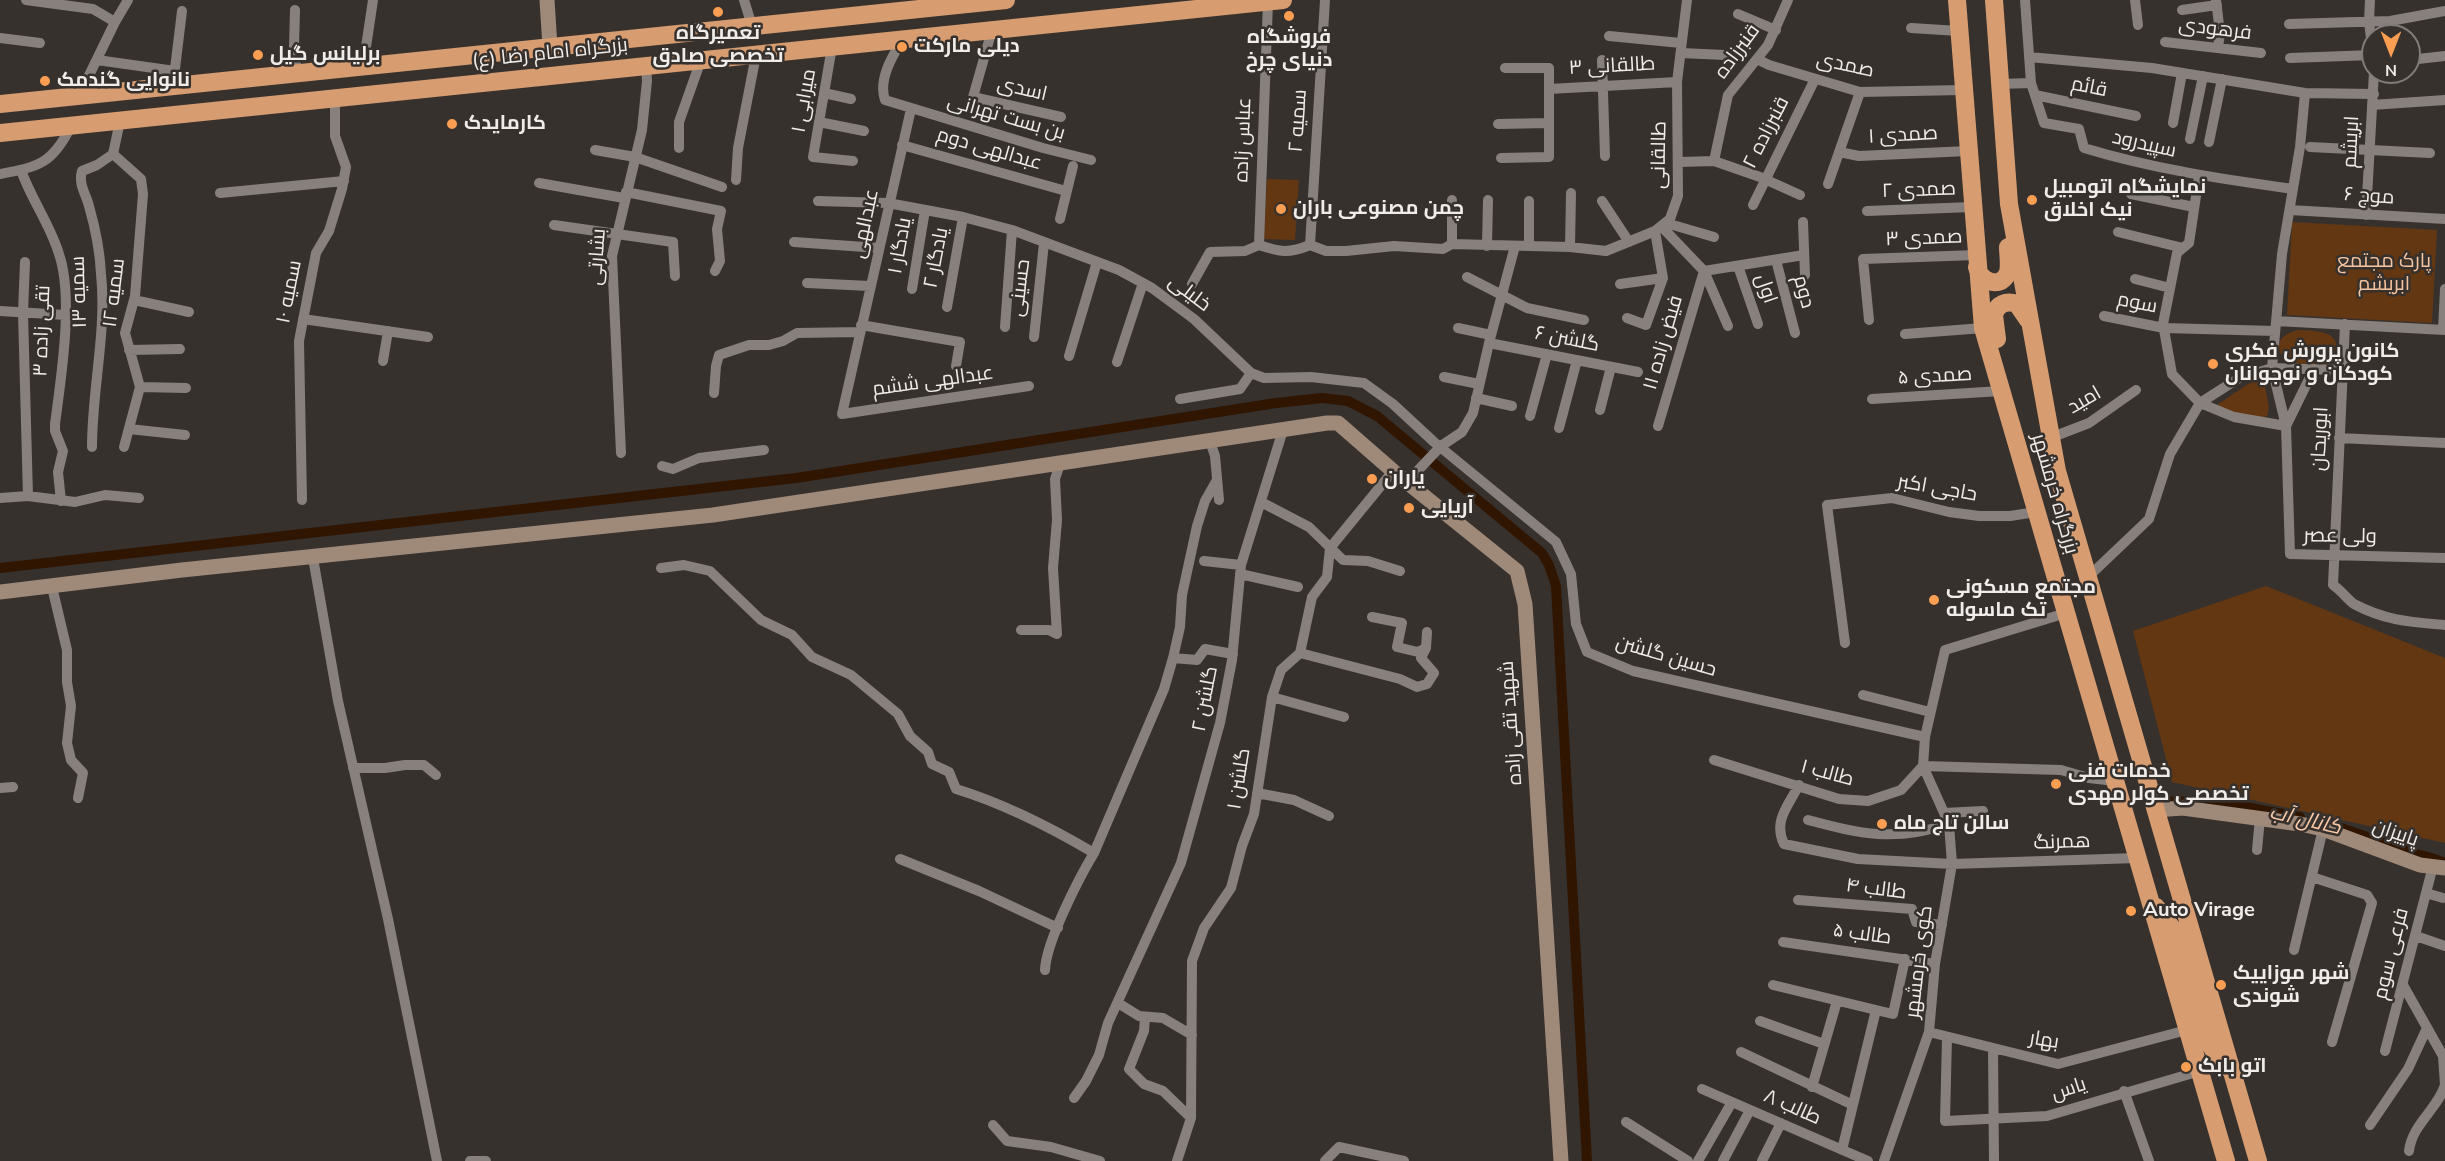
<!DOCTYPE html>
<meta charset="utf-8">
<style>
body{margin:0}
#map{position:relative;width:2445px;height:1161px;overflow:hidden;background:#37312e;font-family:"Nunito Sans",sans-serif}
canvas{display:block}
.north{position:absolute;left:2361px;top:24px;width:60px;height:60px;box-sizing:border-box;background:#37312e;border:2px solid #817c79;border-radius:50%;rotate:180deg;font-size:16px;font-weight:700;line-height:24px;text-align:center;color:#efece9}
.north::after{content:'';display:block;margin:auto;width:21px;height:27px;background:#fb9e52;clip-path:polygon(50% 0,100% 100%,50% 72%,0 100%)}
</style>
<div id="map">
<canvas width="2445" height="1161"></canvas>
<div class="north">N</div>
</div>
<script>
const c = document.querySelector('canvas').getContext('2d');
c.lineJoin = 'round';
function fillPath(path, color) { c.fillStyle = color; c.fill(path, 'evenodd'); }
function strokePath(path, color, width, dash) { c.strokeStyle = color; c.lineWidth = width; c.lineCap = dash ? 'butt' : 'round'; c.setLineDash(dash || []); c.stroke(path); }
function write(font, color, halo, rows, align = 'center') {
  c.font = font + ' "Nunito Sans",Cairo,sans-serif'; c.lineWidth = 5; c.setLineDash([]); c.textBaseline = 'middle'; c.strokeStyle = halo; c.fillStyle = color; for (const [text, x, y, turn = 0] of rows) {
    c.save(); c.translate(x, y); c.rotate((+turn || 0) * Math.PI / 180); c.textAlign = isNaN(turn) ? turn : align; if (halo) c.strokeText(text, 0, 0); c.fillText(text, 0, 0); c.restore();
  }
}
fillPath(new Path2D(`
 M1267,179l32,1 -4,60 -31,-1z
 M2292,222l145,8 -5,93 -145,-8z
 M2297,330c23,1 47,0 38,31l-6,4 -41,-2c-15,-15 -11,-27 9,-33z
 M2256,381l9,5 4,22 -2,8c-18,6 -34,-3 -50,-11l31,-21z
 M2266,586l179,72v185l-273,-61 -39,-151z`), '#623712');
strokePath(new Path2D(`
 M0,568l796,-90 480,-75 46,-5 26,3 29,15 165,137 7,12 7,21 31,575
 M2161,802c43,-4 96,7 139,15
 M2324,823c27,7 51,17 76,26 15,6 30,7 45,14`), '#301601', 10);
strokePath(new Path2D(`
 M26,0l67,9 22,13
 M744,0l8,26
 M2025,0l6,83 13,40 35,6 5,19c69,21 138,31 209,41
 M2135,0l3,25
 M2216,0l4,33 -2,15
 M2370,0l-1,22 4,33
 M295,10l-1,37 3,26
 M2182,10l35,-5
 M1738,14l38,16
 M2289,24l101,-3 55,-10
 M1911,28l48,3
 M992,30l-19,67 88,20
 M1609,36l72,7
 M0,38l40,5
 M903,39c-11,17 -25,41 -18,61l158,48 48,12
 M2165,42l96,11
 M832,47l-19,110 40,4
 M1681,53l44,2
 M2029,57l123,11 153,25 69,1
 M2290,58l83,-3
 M1757,59l12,6 91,27 103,-2
 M97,60l78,11
 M1602,60l3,96
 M2409,60l36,-4
 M363,67l10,-67
 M174,77l8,-66
 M2000,84l31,-1
 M1549,89l128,-7
 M824,93l27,6
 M2305,93l-5,54 -18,107 -10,114 14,58 4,128 155,4
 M2035,95l101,21
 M79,96l36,-74 13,-22
 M2372,105l73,-5
 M911,109l-69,305 187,-28
 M819,122l45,9
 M2173,123l9,-50
 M1498,124l51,-1
 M2190,139l13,-63
 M2209,142l13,-63
 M902,145l164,46
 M2310,147l120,6
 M679,148v-26l22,-62
 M595,150l40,7 87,30
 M1839,152l20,4 109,-5
 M113,154l28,25 2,15 -8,102 -10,37 15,54 -16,60
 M1501,158l48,-1v-89h-44
 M1714,161l14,-66 40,-50 20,-45
 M1680,162l34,-1 46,16 40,18
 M21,170c10,29 29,54 38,84 15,44 2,123 -4,170v7l8,20 -5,21 3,29
 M0,174c39,-7 53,-11 71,-48
 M2199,176l-10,67 -12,10 -14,71 9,50 28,29 34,14 52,9
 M736,180l2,-32 18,-93
 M539,183l85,15
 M1828,184l32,-92
 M626,192l95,19 -4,18 3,32 -5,10
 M220,193l124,-12
 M2131,194l63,13
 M1452,200v44
 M818,201l70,2 75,14 49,13 107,40 33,18 42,31 57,54 13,5 47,-1 53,6 29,21 41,38 122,100 15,32 5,50 11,28 46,19 292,66
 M1529,201v45
 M1602,201l27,41
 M1753,205l62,-126
 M2290,210l155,9
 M1867,211l105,-4
 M2366,215l8,-143
 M1060,219l13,-53
 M1803,222l2,53
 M1666,223l48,14
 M554,225l119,17 2,34
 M1661,226l43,45 100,-16
 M2118,232l65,16
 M794,242l85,6
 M1259,245l9,-243
 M1310,245l15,-245
 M1487,246l1,-46
 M1570,247l1,-54
 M1776,260l19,73
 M25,262l-2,51 5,183
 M1738,266l20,58
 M1704,271l24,55
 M1467,277l60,31 57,12
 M2135,279l35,9
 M807,283l63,3
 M1192,284l18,-32 35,-1 14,-6c21,7 29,9 51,0l16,6h20l48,-5 49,3 9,-5 118,3 36,4 49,-20 15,-12 8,-23 -1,-114 10,-82
 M1620,284l43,-6
 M912,289l13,-79
 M134,300l55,12
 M947,307l16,-90
 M0,311l65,4
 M2104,316l60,12 111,3
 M1627,318l19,7 17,-47 -8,-47
 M303,319l125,18
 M1869,320l-6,-61 113,-4
 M2276,321l169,9
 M2345,324l-12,261c8,5 14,14 21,19 32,17 57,18 91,21
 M861,325l99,17 -4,24
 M1005,327l7,-97
 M1458,328l33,7
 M2443,330l2,-41
 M1905,334l78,-6
 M1034,337l10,-94
 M1489,343l149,29
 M129,350l51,-1
 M1069,356l28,-94
 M383,361l5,-30
 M1117,362l26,-79
 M1444,377l35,7
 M140,387l46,1
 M714,393l2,-27 3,-11 30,-10h20l14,-4 14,-8 63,-1
 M1476,398l36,8
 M1180,399l60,-10 11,-16
 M1872,399l129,-8
 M1600,410l11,-43
 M1530,416l17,-62
 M1658,426l46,-155
 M2286,426l28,-57
 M1559,428l18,-68
 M129,429l56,6
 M2050,438l39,-15 47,-33
 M2339,438l106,5
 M1210,441l5,15 4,44
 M92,447c0,-58 15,-116 9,-173 -1,-22 -6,-47 -12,-68 -3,-12 -11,-22 -7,-35l15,-6 16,-11 7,-33
 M621,453l-9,-197 30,-126 5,-49 -1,-15
 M662,466l11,3 26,-11 65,-8
 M1407,482l34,-36 21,-14 11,-19 16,-70 26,-97
 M0,498l28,-2 47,6 30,-7 34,3
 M302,500l-3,-159 17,-88 13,-22 13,-42 4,-22 -11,-31v-37
 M1261,502l48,25 34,33 25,1 32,10
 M313,558l25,143 50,218 49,242
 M1204,561l37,4
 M661,568l23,-3 26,6 51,49 31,15 20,22 39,18 47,39 12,22 18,16 4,12 17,8 7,17c49,15 94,38 138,64l70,-164 9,-31 24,2 8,-11 28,5
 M1240,574l58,13
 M2087,578l62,-59 21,-65 30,-51 39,-25 33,-10 71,2
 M52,587l15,63v32l4,24 -4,37 4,17 12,13 -5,25
 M1372,617l30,6 -5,24 21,5 8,-4
 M1021,630h28l8,4 -4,-66 4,-48 -2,-41 5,-15
 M1845,643l-18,-138 65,-7 57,14 30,4h31l26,-4
 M1300,653l100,26 17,8 10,-3 7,-11 -13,-15 5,-10 1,-16
 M1173,658l7,-31 2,-32 15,-69 8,-25 12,-21
 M1863,695l67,17
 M1272,697l72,20
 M1714,760l125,39 29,2 33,-11 22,-24 138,4 28,8 26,3
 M353,768h32l20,-3h19l12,10
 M1799,785c-11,21 -26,36 -15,59l74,15 94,5 185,-6
 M0,788l13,-1
 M1257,793l37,7 35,16
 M1944,813l39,-2
 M1808,820c53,14 86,22 141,4
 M2257,850l3,-32
 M900,859l79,32 79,37
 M2312,877l55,18 5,8 -40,139
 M2426,893l17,5
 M1798,900l114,9 4,13 26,3
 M2416,936l29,10
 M1783,942l152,22
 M2294,950l29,-121
 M1045,970c1,-28 34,-92 49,-117
 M1773,985l103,25
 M2403,985l40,71 2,29
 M1118,1003l21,13 24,2 29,17
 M1145,1017l-1,14 -15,38 15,15 19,7 28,27
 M1760,1021l64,23
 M1929,1032l129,32 129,-34
 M1947,1037l-2,84 102,-5 153,-45
 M1993,1048l1,113
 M2385,1051l48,-185
 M1741,1052l112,53
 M1812,1087l25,-86
 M1702,1089l166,72
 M2124,1091l25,70
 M1074,1098l12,-17 13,-26 9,-32 73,-160 39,-140 12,-63 9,-95 42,-135
 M1626,1122l62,39
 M993,1125l14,16 44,6 49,14
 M2370,1125l38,-56 19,-41
 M1842,1150l34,-140 17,4 12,-55
 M2409,1151c3,-27 29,-42 36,-66
 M470,1161h16
 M1177,1161l14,-43 1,-157 12,-33 27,-40 11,-42 12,-32 18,-117 9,-27 19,-17 12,-56 15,-20 3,-29 63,-77
 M1325,1161l14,-14 65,14
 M1698,1161l34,-59
 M1723,1161l27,-51
 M1762,1161l19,-38
 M1884,1161l45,-129 6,-68 17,-100 -3,-40 -26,-58 2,-29 20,-87 121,-37`), '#87807c', 10);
strokePath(new Path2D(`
 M547,0l3,47
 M0,592l182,-22 531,-55 614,-92h11l55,48 124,100 8,33 36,557
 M2155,810l28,-2 117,16 23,5 97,36 25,3`), '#9f8979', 15);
strokePath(new Path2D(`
 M1957,0l26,328 243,833
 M1994,0l15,204 48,267 201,690
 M0,104l1006,-104
 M0,133l1283,-133
 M1977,267c3,15 25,23 31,5 2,-7 0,-17 0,-25
 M1997,339l-3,-24c3,-11 12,-15 23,-11l11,16
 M2156,907l16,21 32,107 20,32`), '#d79d71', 18);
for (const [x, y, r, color] of [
 [718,12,6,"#fb9e52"],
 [1289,16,6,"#fb9e52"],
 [902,47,6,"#fb9e52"],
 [258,55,6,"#fb9e52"],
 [45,81,6,"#fb9e52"],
 [452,124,6,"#fb9e52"],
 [2032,200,6,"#fb9e52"],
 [1281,209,6,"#fb9e52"],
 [2213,364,6,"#fb9e52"],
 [1372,479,6,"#fb9e52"],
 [1409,508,6,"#fb9e52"],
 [1934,600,6,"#fb9e52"],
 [2056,784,6,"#fb9e52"],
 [1882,824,6,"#fb9e52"],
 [2131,911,6,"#fb9e52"],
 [2221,985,6,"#fb9e52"],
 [2186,1067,6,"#fb9e52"]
]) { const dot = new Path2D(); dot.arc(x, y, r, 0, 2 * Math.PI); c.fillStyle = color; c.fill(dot); strokePath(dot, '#37312e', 2); }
write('20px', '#efece9', '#37312e', [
 ["فرهودی",2215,30,7],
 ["قنبرزاده",1738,52,-54],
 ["بزرگراه امام رضا (ع)",550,54,-6],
 ["صمدی",1845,66,12],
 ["طالقانی ۳",1612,67,-3],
 ["قائم",2089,88,11],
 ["اسدی",1022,90,13],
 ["میرابی ۱",805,101,-80],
 ["بن بست تهرانی",1006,118,16],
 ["سمیه ۲",1299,121,-86],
 ["قنبرزاده ۲",1767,133,-63],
 ["صمدی ۱",1903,136,-3],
 ["عباس زاده",1244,140,-88],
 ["ابریشم",2352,142,-87],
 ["سپیدرود",2144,145,13],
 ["عبدالهی دوم",989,150,16],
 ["طالقانی",1660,155,-89],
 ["صمدی ۲",1919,191,-2],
 ["موج ۶",2369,197,4],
 ["عبدالهی",866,224,-78],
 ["صمدی ۳",1924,239,-2],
 ["یادگار ۱",901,246,-80],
 ["بشارتی",598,257,-86],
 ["یادگار ۲",937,258,-79],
 ["حسینی",1021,288,-83],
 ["اول",1765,289,71],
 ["سمیه ۱۳",80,292,-92],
 ["سمیه ۱۰",290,292,-79],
 ["دوم",1803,292,75],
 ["سمیه ۱۲",115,293,-83],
 ["خلیلی",1189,294,37],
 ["سوم",2137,304,11],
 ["تقی زاده ۳",43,331,-88],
 ["گلشن ۶",1567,340,11],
 ["فیض زاده ۱۱",1664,343,-74],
 ["صمدی ۵",1935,377,-3],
 ["عبدالهی ششم",933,382,-8],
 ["امید",2085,401,-30],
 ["ابوریحان",2321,439,-87],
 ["حاجی اکبر",1937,489,10],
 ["بزرگراه خرمشهر",2054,494,74],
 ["ولی عصر",2340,537,1],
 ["حسین گلشن",1666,657,16],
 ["گلشن ۲",1206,699,-79],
 ["شهید تقی زاده",1512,723,-94],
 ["طالب ۱",1827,774,15],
 ["گلشن ۱",1240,779,-81],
 ["پاییزان",2395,834,19],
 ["همرنگ",2062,843,-2],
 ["طالب ۴",1876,890,7],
 ["طالب ۵",1862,935,8],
 ["فرعی سوم",2392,954,-76],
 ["کوی خرمشهر",1920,962,-83],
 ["بهار",2044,1041,9],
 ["یاس",2069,1090,-18],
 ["طالب ۸",1792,1108,24]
]);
write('bold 20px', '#efece9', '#37312e', [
 ["تعمیرگاه",718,34,"center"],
 ["تخصصی صادق",718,57,"center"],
 ["فروشگاه",1289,38,"center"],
 ["دنیای چرخ",1289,61,"center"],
 ["دیلی مارکت",914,47],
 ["برلیانس گیل",270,55],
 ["نانوایی گندمک",57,81],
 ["کارمایدک",464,124],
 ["نمایشگاه اتومبیل",2044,188],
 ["نیک اخلاق",2044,211],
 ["چمن مصنوعی باران",1293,209],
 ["کانون پرورش فکری",2225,352],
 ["کودکان و نوجوانان",2225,375],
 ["یاران",1384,479],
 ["آریایی",1421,508],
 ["مجتمع مسکونی",1946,588],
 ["تک ماسوله",1946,611],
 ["خدمات فنی",2068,772],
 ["تخصصی کولر مهدی",2068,795],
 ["سالن تاج ماه",1894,824],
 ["Auto Virage",2143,911],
 ["شهر موزاییک",2233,974],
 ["شوندی",2233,997],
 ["اتو بابک",2198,1067]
], 'left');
write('20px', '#f4c3a0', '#37312e', [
 ["پارک مجتمع",2384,262],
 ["ابریشم",2384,285]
]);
write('italic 21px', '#fbcaa7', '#37312e', [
 ["کانال آب",2305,821,13]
]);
</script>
